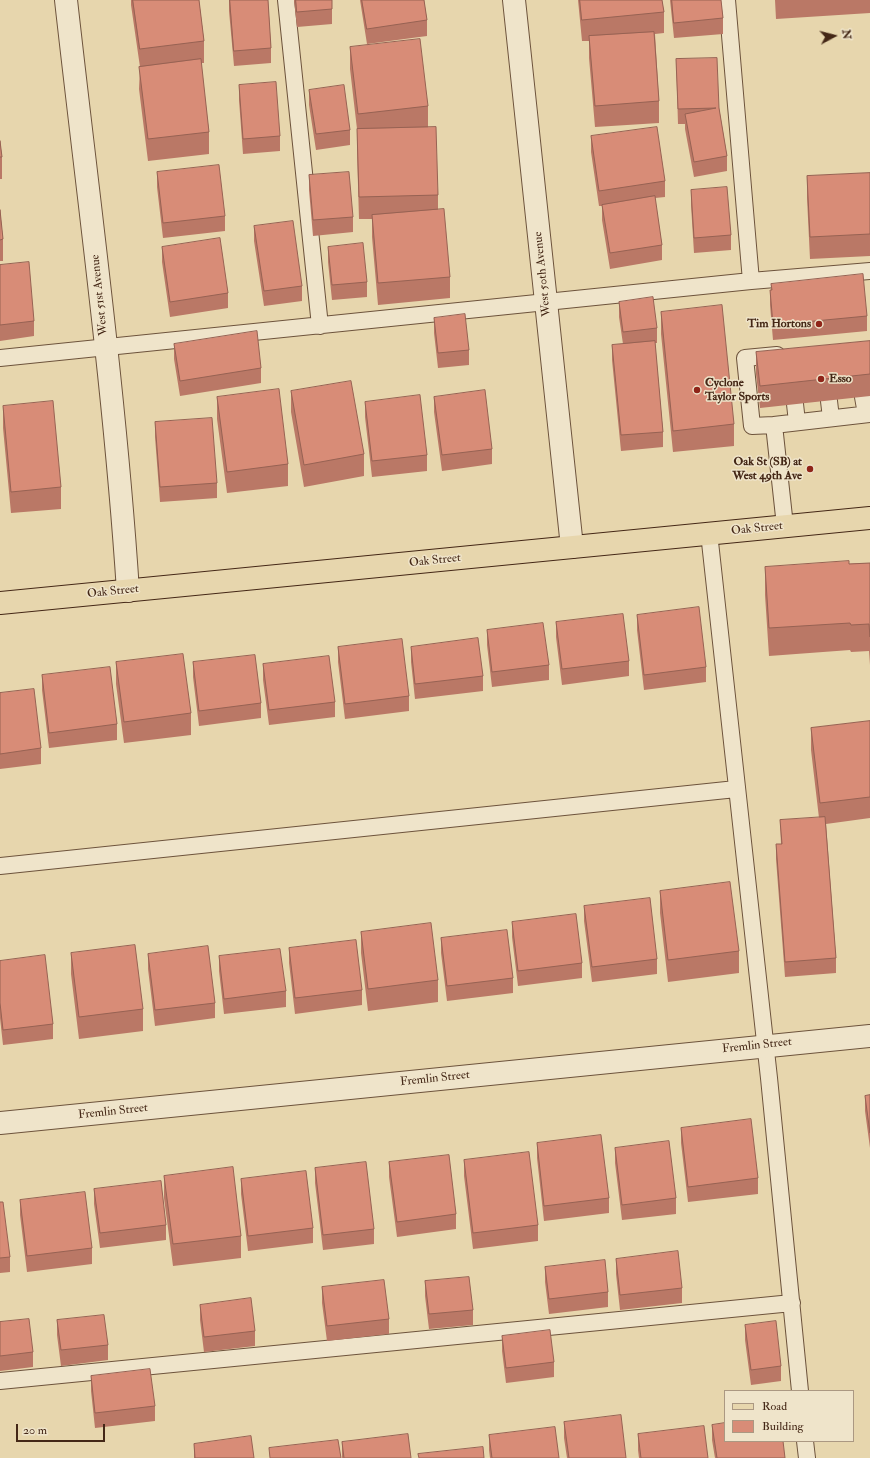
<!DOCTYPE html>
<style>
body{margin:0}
#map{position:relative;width:870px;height:1458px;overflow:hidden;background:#e7d6ad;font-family:"IM FELL Double Pica",serif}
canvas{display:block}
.legend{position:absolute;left:724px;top:1390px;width:130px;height:52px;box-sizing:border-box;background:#efe4ca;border:1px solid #ab9882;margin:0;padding:5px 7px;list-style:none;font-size:12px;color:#442716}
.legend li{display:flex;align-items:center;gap:8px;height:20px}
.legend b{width:20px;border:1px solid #ab9882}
.north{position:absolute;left:814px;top:16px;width:40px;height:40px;-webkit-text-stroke:3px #efe4ca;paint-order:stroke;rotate:83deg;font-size:11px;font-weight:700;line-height:16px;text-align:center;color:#442716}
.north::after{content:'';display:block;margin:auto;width:14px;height:18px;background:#442716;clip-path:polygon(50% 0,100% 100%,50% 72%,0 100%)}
.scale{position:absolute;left:16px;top:1424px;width:89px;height:18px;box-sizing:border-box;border:2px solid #442716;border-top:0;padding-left:5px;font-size:12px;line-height:14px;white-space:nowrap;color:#442716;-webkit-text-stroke:3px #efe4ca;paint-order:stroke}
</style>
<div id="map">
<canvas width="870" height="1458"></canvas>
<ul class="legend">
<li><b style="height:5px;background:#e7d6ad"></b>Road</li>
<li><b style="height:11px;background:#d88c77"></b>Building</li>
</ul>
<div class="north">N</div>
<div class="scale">20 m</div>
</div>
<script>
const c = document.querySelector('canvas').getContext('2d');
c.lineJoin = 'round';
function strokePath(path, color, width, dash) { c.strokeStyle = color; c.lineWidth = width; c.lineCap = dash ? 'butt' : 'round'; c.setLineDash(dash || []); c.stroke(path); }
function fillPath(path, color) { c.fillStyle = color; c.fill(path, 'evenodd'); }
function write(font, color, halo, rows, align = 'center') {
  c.font = font + ' "IM FELL Double Pica",serif'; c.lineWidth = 3; c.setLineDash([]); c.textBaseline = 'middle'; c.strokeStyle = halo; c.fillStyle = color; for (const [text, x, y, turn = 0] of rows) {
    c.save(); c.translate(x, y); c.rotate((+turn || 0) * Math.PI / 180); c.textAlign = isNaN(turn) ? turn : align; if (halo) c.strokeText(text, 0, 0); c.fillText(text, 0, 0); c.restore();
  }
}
const lane = new Path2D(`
 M286,0l34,326
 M727,0l24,281
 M777,355l-32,3 7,68 22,-1 11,101
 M0,358l751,-77 119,-10
 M863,397l3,17
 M829,401l2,17
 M795,404l2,18
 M774,425l96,-11
 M709,533l60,545 31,313
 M0,866l736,-77
 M0,1381l792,-78
 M805,1441l2,17`);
const street = new Path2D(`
 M66,0c22,197 49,393 62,591
 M514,0l58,547
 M0,1123l870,-87`);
const primary = new Path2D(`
 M0,603l870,-85`);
strokePath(lane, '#6d533c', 18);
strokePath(street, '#6d533c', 24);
strokePath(primary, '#442716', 24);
strokePath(lane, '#efe4ca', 16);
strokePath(street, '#efe4ca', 22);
strokePath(primary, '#e7d6ad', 22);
fillPath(new Path2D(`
 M131,0h68l5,41v22h-3l8,69v22l-61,7 -9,-72 1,-22 -9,-62z
 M229,0h39l3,48v15l-37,3 -5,-55z
 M294,0h38v24l-35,3z
 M360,0h64l3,20v16l-60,8z
 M578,0h84l2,12v21l-9,1 4,67v22l-64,4 -6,-69v-17h-7z
 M670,0h51l2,18v16l-49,4z
 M775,0h95v13l-94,6z
 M350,47l78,59v21l10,68v15l12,67v21l-72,7 -6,-68v-18h-13l-2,-68v-22l-7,-60z
 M676,59l43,49 8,48v15l-33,6 -9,-48v-5h-7z
 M239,85l41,51v15l-37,3 -4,-54z
 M309,90l41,40v15l-34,5 -7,-45z
 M591,136l74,45v16l-10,1 7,47v15l-52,9 -8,-49v-14h-3l-8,-54z
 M0,141l2,16v22h-2z
 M157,172l68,44v15l-62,7 -6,-51z
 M870,173v83l-60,3 -3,-61v-22z
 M309,175l44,42v15l-40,4 -4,-46z
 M691,190l40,45v15l-37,3 -3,-48z
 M0,210l3,29v22h-3z
 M254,226l48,60v15l-38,5 -10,-65z
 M162,247l66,46v15l-58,9 -8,-55z
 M328,247l39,35v15l-35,3 -4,-38z
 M0,265l34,56v15l-34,5z
 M771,284l96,32v15l-94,9 -3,-35v-15h1z
 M619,302l38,26v15h-2l8,89v15l-42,4 -9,-91v-15l11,-1 -4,-27z
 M661,312l73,112v22l-61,6 -12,-118z
 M434,318l35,32v15l-31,3 -4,-35z
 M870,341v55l-110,12 -4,-34v-22z
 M174,344l87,24v15l-81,13 -6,-37z
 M291,391l73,63v22l-60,11 -13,-75z
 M217,397l71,67v22l-61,7 -10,-74z
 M434,397l58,52v15l-50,7 -8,-59z
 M365,402l62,53v16l-55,6 -7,-60z
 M3,406l58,81v22l-50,4 -8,-85z
 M155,422l62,61v15l-57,4 -5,-65z
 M870,563v102l-1,-14 -18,1 -1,-2 -81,6 -4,-61v-28z
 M637,615l69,52v15l-62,8 -7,-60z
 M556,622l73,39v15l-67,9 -6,-48z
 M487,630l62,35v15l-57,7 -5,-42z
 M338,647l71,49v15l-64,8 -7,-57z
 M411,647l72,29v15l-68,8 -4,-37z
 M116,662l75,51v22l-67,8 -8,-59z
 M193,662l68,41v15l-62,8 -6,-49z
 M263,664l72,38v15l-66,8 -6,-45z
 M42,675l75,49v16l-68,8 -7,-58z
 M0,693l41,55v16l-41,5z
 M870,721v106v-9l-44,6 10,134v15l-51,4 -9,-118v-15h5l-1,-24 39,-2 -8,-68v-22z
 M660,891l79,60v22l-71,9 -8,-69z
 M584,906l73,53v15l-65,8 -8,-61z
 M512,922l70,41v15l-64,8 -6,-49z
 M361,932l77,48v22l-70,9 -7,-58z
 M441,938l72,40v15l-66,8 -6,-48z
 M289,948l73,42v15l-67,9 -6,-51z
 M71,953l72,56v22l-64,8 -8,-65z
 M148,954l67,49v15l-60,8 -7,-57z
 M219,956l67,35v16l-62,7 -5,-43z
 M0,961l53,63v15l-50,6 -3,-27z
 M870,1095v53l-5,-37v-15z
 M681,1128l77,50v16l-70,8 -7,-59z
 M537,1143l72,55v15l-65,8 -7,-63z
 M615,1148l61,50v16l-54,6 -7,-57z
 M464,1160l74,65v16l-65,8 -9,-73z
 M389,1162l67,52v15l-59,8 -8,-60z
 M315,1168l59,61v15l-51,6 -8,-67z
 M164,1176l77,60v22l-68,8 -9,-68z
 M241,1179l72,49v15l-65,8 -7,-57z
 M94,1189l72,36v15l-66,8 -6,-44z
 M20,1200l72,48v16l-65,8 -7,-57z
 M0,1202l10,55v15l-10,1z
 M616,1259l66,29v15l-62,7 -4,-36z
 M545,1267l63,25v15l-59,7 -4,-32z
 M425,1281l48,29v15l-44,4 -4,-33z
 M322,1287l67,32v15l-62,7 -5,-38z
 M200,1305l55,26v15l-51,6 -4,-32z
 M57,1320l51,25v15l-47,6 -4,-31z
 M0,1322l33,30v15l-33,4z
 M745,1325l36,41v15l-30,4 -6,-45z
 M502,1336l52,26v15l-48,6 -4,-32z
 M91,1376l64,30v15l-60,7 -4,-37z
 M564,1422l62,36h-59l-3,-20z
 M712,1425l73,33h-70l-3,-18z
 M638,1434l70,24h-69l-1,-8z
 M489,1435l70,23h-69l-1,-8z
 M342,1442l69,16h-69z
 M194,1444l60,14h-60z`), '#ba7866');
const building = new Path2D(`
 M133,0h66l5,41 -64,8z
 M230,0h38l3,48 -37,3z
 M296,0h36v9l-35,3z
 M362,0h62l3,20 -60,9z
 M580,0h82l2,12 -82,8z
 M672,0h49l2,18 -49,5z
 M654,32l5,69 -64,5 -6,-70z
 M420,39l8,67 -70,8 -8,-67z
 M717,58l2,50 8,48 -33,6 -9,-48 31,-6 -38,1 -2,-50z
 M201,59l8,73 -61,7 -9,-72z
 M276,82l4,54 -37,3 -4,-54z
 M344,85l6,45 -34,4 -7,-44z
 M436,127l2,68 -79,2 -2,-68z
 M657,127l8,54 -66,10 -8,-55z
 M0,141l2,16h-2z
 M219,165l6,51 -62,7 -6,-51z
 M349,172l4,45 -40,3 -4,-45z
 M870,173v61l-60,3 -3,-61z
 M727,187l4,48 -37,3 -3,-48z
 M655,196l7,49 -52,8 -8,-48z
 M444,209l6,68 -72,6 -6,-68z
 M0,210l3,29 -3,1z
 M293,221l9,65 -38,5 -10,-65z
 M220,238l8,55 -58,9 -8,-55z
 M363,243l4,39 -35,3 -4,-38z
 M29,262l5,59 -34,4v-60z
 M863,274l4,42 -94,9 -3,-35h2l-1,-6z
 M653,297l4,31 -34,4 -4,-30z
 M722,305l12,119 -61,7 -12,-119z
 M465,314l4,36 -31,3 -4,-35z
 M257,331l4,37 -81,13 -6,-37z
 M655,341l8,91 -42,3 -9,-90z
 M870,341v33l-110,12 -4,-34z
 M351,381l13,73 -60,11 -13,-74z
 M279,389l9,75 -61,8 -10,-75z
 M485,390l7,59 -50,6 -8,-58z
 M420,395l7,60 -55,6 -7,-59z
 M53,401l8,86 -50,5 -8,-86z
 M212,418l5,65 -57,4 -5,-65z
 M849,561v3l21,-1v74l-1,-13 -18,1 -1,-2 -81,5 -4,-61z
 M699,607l7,60 -62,8 -7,-60z
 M623,614l6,47 -67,8 -6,-47z
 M543,623l6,42 -57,7 -5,-42z
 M478,638l5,38 -68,8 -4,-37z
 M402,639l7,57 -64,8 -7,-57z
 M183,654l8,59 -67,9 -8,-60z
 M255,655l6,48 -62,8 -6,-49z
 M329,656l6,46 -66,8 -6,-46z
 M110,667l7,57 -68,9 -7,-58z
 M34,689l7,59 -41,6v-61z
 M870,721v76l-50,6 -9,-75z
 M825,817l11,141 -51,4 -9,-118h6l-2,-24z
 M730,882l9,69 -71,9 -8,-69z
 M650,898l7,61 -65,8 -8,-61z
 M576,914l6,49 -64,8 -6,-49z
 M431,923l7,57 -70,9 -7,-57z
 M507,930l6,48 -66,8 -6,-48z
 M356,940l6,50 -67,8 -6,-50z
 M135,945l8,64 -64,8 -8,-64z
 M208,946l7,57 -60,7 -7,-56z
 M280,949l6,42 -62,8 -5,-43z
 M45,955l8,69 -50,6 -3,-27v-42z
 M870,1095v38l-5,-37z
 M751,1119l7,59 -70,9 -7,-59z
 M601,1135l8,63 -65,8 -7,-63z
 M669,1141l7,57 -54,7 -7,-57z
 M529,1152l9,73 -65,8 -9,-73z
 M449,1155l7,59 -59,8 -8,-60z
 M366,1162l8,67 -51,6 -8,-67z
 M233,1167l8,69 -68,8 -9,-68z
 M306,1171l7,57 -65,8 -7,-57z
 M161,1181l5,44 -66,8 -6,-44z
 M85,1192l7,56 -65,8 -7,-56z
 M0,1202h3l7,55 -10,1z
 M678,1251l4,37 -62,7 -4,-36z
 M605,1260l3,32 -59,7 -4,-32z
 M469,1277l4,33 -44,4 -4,-33z
 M384,1280l5,39 -62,7 -5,-39z
 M251,1298l4,33 -51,6 -4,-32z
 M104,1315l4,30 -47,5 -4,-30z
 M29,1319l4,33 -33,4v-34z
 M776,1321l5,45 -30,4 -6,-45z
 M550,1330l4,32 -48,6 -4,-32z
 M150,1369l5,37 -60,7 -4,-37z
 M621,1415l5,43h-57l-5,-36z
 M725,1423v18h58l2,17h-68l-5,-33z
 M704,1426l4,32h-67l-3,-24z
 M555,1427l4,31h-67l-3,-23z
 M408,1434l3,24h-67l-2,-16z
 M251,1436l3,22h-59l-1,-14z
 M338,1440l3,18h-71l-1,-10z
 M483,1447l1,11h-65l-1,-4z`);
fillPath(building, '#d88c77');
strokePath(building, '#976253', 1);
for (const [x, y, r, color] of [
 [819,324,4,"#8f2418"],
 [821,379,4,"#8f2418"],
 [697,390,4,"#8f2418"],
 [810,469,4,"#8f2418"]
]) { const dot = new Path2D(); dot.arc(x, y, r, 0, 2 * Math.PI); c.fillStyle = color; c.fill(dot); strokePath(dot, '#efe4ca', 1.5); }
write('12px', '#442716', '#efe4ca', [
 ["West 50th Avenue",543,274,-96],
 ["West 51st Avenue",100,295,-96],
 ["Oak Street",757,529,-6],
 ["Oak Street",435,561,-6],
 ["Oak Street",113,592,-6],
 ["Fremlin Street",757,1046,-6],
 ["Fremlin Street",435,1079,-6],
 ["Fremlin Street",113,1112,-6]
]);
write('bold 12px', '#442716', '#efe4ca', [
 ["Tim Hortons",811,324],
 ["Esso",829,379,"left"],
 ["Cyclone",705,383,"left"],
 ["Taylor Sports",705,397,"left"],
 ["Oak St (SB) at",802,462],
 ["West 49th Ave",802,476]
], 'right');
</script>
